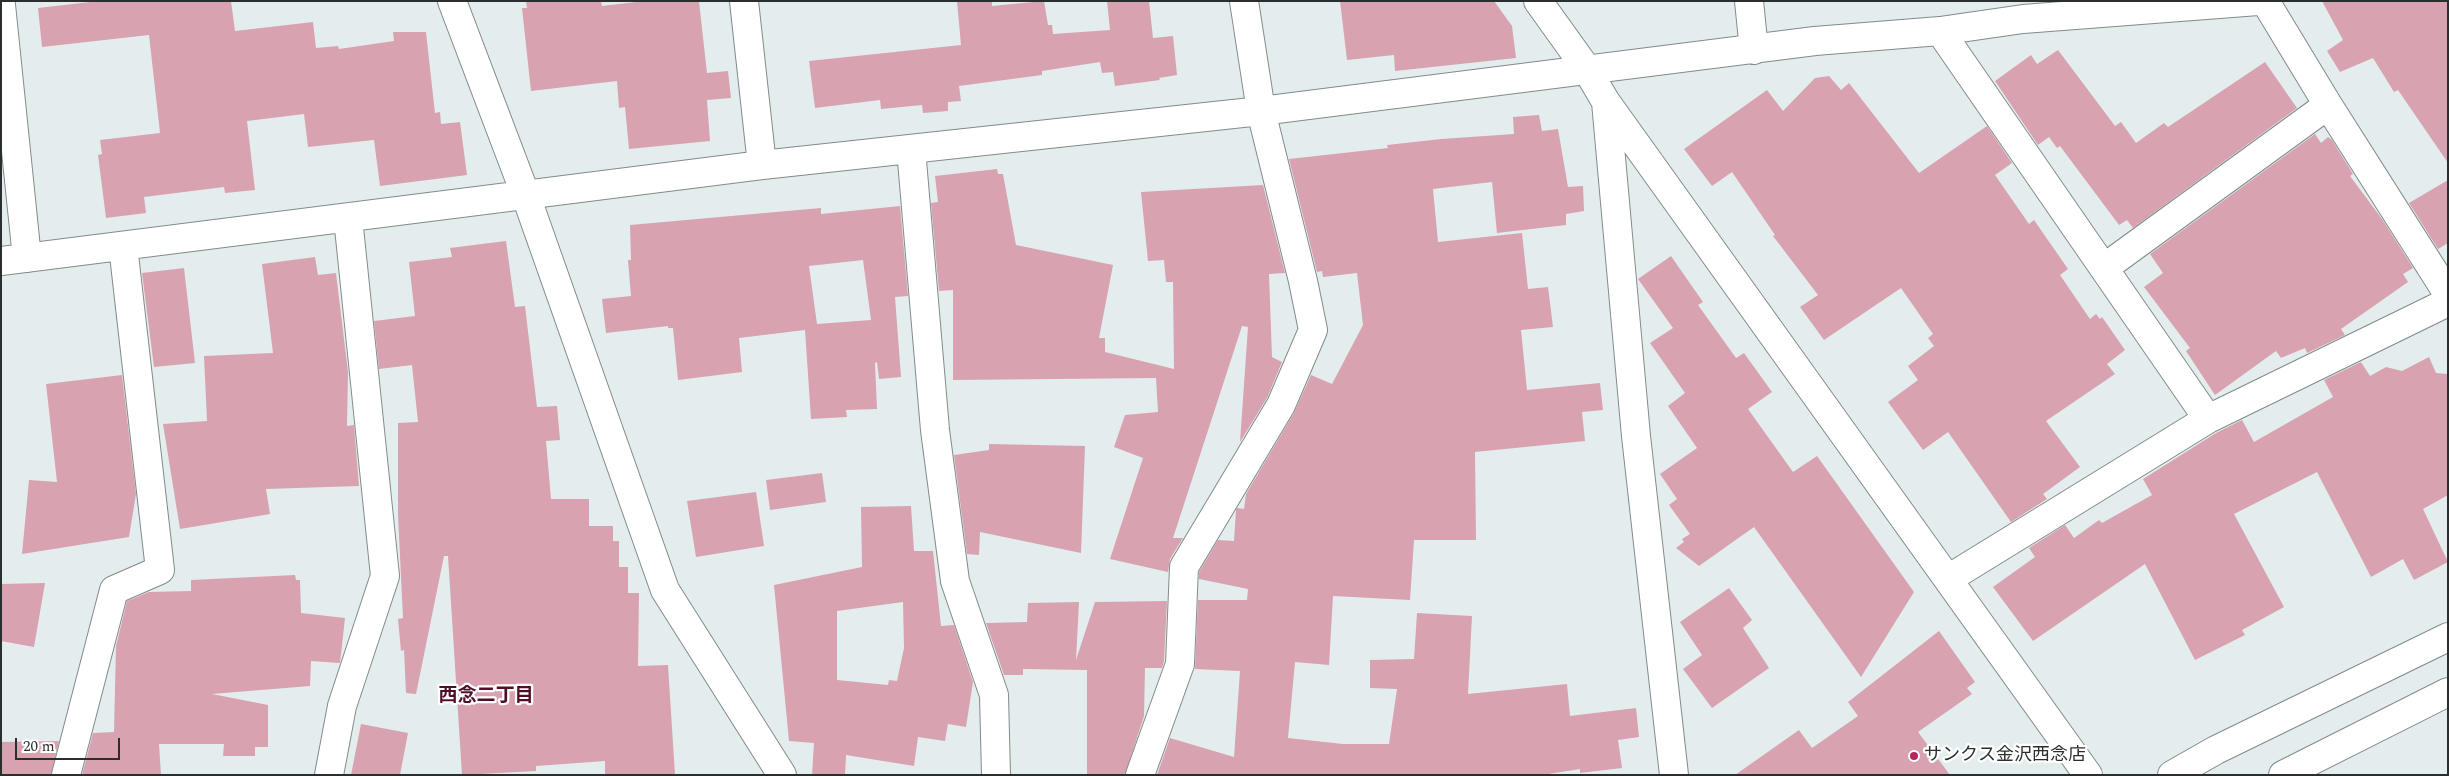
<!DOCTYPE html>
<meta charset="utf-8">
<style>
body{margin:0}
#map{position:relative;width:2449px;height:776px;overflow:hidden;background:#e4eded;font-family:Spectral,serif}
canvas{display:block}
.frame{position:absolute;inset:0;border:2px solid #2b2e2e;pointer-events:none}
.scale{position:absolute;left:15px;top:738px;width:105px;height:22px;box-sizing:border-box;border:2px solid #2b2e2e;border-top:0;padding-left:6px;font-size:15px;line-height:18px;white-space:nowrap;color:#2b2e2e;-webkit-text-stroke:4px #fff;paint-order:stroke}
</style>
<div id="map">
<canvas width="2449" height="776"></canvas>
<div class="frame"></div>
<div class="scale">20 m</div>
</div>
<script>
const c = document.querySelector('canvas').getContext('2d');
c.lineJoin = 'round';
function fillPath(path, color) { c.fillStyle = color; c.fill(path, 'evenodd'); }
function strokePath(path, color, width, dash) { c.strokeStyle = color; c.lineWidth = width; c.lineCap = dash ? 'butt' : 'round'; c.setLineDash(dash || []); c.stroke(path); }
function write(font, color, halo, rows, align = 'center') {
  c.font = font + ' Spectral,"Noto Sans JP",serif'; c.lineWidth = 4.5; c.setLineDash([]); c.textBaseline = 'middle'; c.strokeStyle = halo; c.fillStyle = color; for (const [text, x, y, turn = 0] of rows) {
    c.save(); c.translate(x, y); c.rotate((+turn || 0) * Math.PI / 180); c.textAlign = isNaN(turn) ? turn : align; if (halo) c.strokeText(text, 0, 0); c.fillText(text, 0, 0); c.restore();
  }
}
fillPath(new Path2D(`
 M99,1h132l4,30 78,-9 3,26 22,-2 1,3 55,-8 -1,-9h33l9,81 5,-1 1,12 19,-2 7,53 -87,11 -6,-46 -66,7 -4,-33 -57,7 8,69 -30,3 -1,-6 -80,10 2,16 -40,5 -8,-63 4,-1 -2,-14 60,-7 -11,-98 -107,12 -4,-39z
 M526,1h75l1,5 43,-5h54l8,72 21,-2 3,27 -24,2 3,41 -81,8 -4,-42 -6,1 -2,-27 -86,10 -9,-83h5z
 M957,1h35v5l52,-5 4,24h4l1,9 57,-4 -3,-29h42l4,37 20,-2 4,39 -18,3 1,2 -45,6 -2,-14 -11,1 -2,-11 -58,9v4l-83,11 2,15 -13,1v9l-25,2 -1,-8 -41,4 -1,-9 -65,8 -6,-47 152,-16z
 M1340,1h154l18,25 4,32 -121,13 -1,-16 -47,5z
 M2322,1h126v162l-50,-73 -4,2 -21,-34 -33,14 -13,-21 16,-11z
 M2058,50l57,76 6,-4 15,21 28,-20 4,4 97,-65 32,46 -164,120 -6,-8 -8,5 -59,-79 -3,2 -8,-11 -11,8 -43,-64 36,-26 6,9z
 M1829,76l12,14 8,-7 70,90 68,-47 25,37 -17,12 34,49 5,-4 34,49 -8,6 30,44 6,-5 4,5 2,-2 23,33 -18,14 8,10 -69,47 34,46 -37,27 4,5 -36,23 -63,-90 -25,18 -35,-48 30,-22 -10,-14 26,-20 -6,-8 5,-4 -32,-46 -77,52 -24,-33 18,-12 -45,-59 2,-1 -43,-63 -20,14 -28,-37 83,-59 16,21 32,-33z
 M1539,115l3,16 16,-2 10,58 15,-1 1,25 -18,3v11l-69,8 -5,-51 -59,7 5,53 84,-9 6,56 20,-2 5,40 -32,3 6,60 73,-7 3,27 -21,2 3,29 -110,11 1,88h-62l-4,60 -77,-4 -4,69 -34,-3 -7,76 55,6h46l8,-55 -27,-1v-28l44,-1 3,-46 55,3 -4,78 99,-10 3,32 66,-8 3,29 -21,3 4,28 -42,5v-4l-38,6h-385l13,-37 64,19 6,-86 -45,-2 3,-69h49l1,-11 -49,-10v-7l19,-32 16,1 2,-31 1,-2 7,1 2,-15 48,-81 17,-38 21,9 31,-59 -6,-52 -34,4 -1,-6 -5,1 -28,-113 99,-11 -1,-3 54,-6 73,-5 -1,-17z
 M2315,134l6,9 7,-6 4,3 21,34 -3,2 32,43 31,49 -10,6 5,8 -67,47 4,6 -38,18 -2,-5 -24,10 -5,-7 -61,44 -29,-44 4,-3 -46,-61 19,-14 -13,-19z
 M997,169l1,5h5l13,71 97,20 -14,73h6v14l69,17 -1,-87h-7l-2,-22 -16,1 -7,-69 122,-7 22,88 -16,1 3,83 10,5 -15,36 -27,44 8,-115 -6,-1 -69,212h10l-13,21 -2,13 -58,-13 33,-101 -29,-11 11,-32 33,-3 -2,-34 -203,2v-90l-14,1 -8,-88 7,-1 -3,-26z
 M2448,180v63l-10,6 -29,-46z
 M900,206l8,90 -13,1 6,80 -22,2 -2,-17 -2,1 2,46 -31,1 1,7 -36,2 -6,-89 -66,8 3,34 -64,8 -5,-52h-5v-2l-62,7 -4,-34 29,-3 -3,-36h3l-1,-35 191,-17v6zM863,260l8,60 -54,4 -8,-58z
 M506,241l9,66 10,-1 12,101 20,-1 3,34 -14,1 5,58h38v27h24v15h6v26h9v26h11l-1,73 30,-1 7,110h-70v-14l-69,5v5l-74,4 -14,-219h-4l-28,138 -10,-1 -2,-43 -3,1 -3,-32 5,-1 -5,-103v-92l20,-1 -6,-57 -33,4 -5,-48 41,-5 -6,-54 43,-5 -2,-9z
 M1671,256l32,46 -5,3 38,53 8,-5 28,39 -24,17 45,63 24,-16 97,136 -53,85 -107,-150 -55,39 -23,-18 8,-6 -2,-3 8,-5 -21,-29 8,-6 -17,-25 37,-26 -29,-42 17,-13 -35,-50 23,-15 -35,-49z
 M315,257l3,18 18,-2 12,99 -1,54 7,-1 5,61 -93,3 4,25 -90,15 -17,-105 44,-3 -3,-65 69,-3 -11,-89z
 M184,268l11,95 -41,4 -12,-94z
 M2429,357l7,16 12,1v121l-25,14 25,53 -34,18 -11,-21 -32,18 -54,-105 -83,42 50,93 -42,23 3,5 -50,25 -50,-96 -112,77 -40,-54 42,-30 -6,-9 36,-23 9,13 25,-18 3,3 50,-28 -9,-16 73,-46 26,-13 12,22 79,-45 -9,-17 37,-18 9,14 16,-9 16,4z
 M122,375l14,119 -7,43 -107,17 7,-74 28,2 -11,-98z
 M989,444l96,2 -4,107 -101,-21 -1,23 -12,-1 -13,-99 35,-5z
 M822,473l4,29 -56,8 -4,-30z
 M756,492l8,54 -68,11 -9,-56z
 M911,506l3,45h19l8,75 13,-1 19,57 -7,45 -18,-3 -3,17 -27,-4 -4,29 -68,-11 -1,20h-33l2,-32 -25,-2 -15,-156 88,-18 -1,-60zM903,602l1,46 -7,33 -8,-1 -1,5 -51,-5v-69z
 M295,575l1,5h4l1,33 44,5 -5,45 -29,-2 -1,25 -98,8 56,11v42h-13v9h-32l1,-12h-65l2,31h-79l11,-42 21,-1 2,-86 11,-45 22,-9 42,-1v-11z
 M45,583l-11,64 -33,-6v-57z
 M1729,588l23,32 -9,8 26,40 -57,40 -29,-39 19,-14 -22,-33z
 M1167,601l-3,60 -2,7h-17l-1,48 -19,59h-38v-105l-64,-1v6h-19l-18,-52 41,-1 1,-19 51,-1 -3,58 19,-58z
 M1939,631l36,51 -8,6 5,6 -54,38 32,43h-215l64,-45 13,18 46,-32 -10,-14z
 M361,724l47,9 -8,42h-49z
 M59,741l-8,34h-50v-33z`), '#d8a2b0');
const minor = new Path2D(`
 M452,1l74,195 139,394 117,185
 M744,1l18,164
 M1538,1l48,67 20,34 482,673
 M1749,1l5,49
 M2265,1l63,104 120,189
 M1,5l26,253
 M1940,31l268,388
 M1606,102l30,334 38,339
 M911,149l24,281 20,151 39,114 2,80
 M1,261l761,-96 499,-54 554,-70 125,-10 83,-12 235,-18
 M2104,268l224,-163
 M1948,579l260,-160 240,-117
 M66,775l48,-185 46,-20 -37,-324
 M329,775l13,-69 43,-130 -37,-358
 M1140,775l40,-111 4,-97 97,-162 32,-75 -10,-49 -42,-170 -17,-110
 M2172,775l44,-25 232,-113
 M2283,775l165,-83`);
strokePath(minor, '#828b8a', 30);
strokePath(minor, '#fff', 28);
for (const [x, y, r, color] of [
 [1914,756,5,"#b4275f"]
]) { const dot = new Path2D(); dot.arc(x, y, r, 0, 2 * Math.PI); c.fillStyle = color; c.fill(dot); strokePath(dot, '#fff', 2); }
write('18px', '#2b2e2e', '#fff', [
 ["サンクス金沢西念店",1924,756]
], 'left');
write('bold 19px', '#510e28', '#fff', [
 ["西念二丁目",486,697]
]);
</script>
